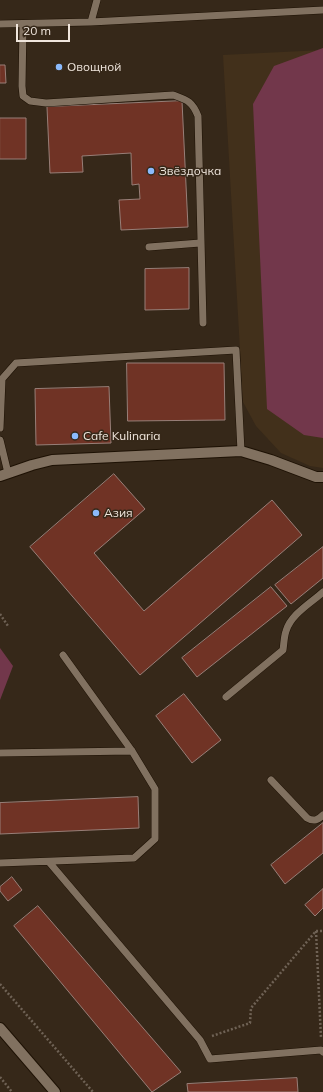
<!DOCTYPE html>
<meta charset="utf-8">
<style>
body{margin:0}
#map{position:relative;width:323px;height:1092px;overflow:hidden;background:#362819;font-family:Mulish,sans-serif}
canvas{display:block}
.scale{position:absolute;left:16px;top:24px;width:54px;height:18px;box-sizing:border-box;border:2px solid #f0e6dd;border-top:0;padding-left:5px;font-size:12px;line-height:14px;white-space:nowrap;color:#f0e6dd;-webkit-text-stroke:3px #362819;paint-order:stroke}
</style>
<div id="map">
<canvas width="323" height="1092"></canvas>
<div class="scale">20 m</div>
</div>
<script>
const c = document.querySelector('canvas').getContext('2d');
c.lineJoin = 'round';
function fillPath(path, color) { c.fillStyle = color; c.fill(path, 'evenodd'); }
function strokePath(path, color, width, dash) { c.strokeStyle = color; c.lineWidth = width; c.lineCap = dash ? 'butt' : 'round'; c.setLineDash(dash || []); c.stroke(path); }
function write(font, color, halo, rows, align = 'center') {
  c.font = font + ' Mulish,sans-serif'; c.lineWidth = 3; c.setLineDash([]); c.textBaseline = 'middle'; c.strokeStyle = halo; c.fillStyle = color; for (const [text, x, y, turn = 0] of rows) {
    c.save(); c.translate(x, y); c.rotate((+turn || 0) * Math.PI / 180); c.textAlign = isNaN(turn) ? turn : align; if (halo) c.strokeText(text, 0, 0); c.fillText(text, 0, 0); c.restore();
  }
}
fillPath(new Path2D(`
 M323,50v418l-13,-2 -29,-13 -25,-27 -13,-24 -20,-347z`), '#42301b');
fillPath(new Path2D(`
 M323,48v390l-19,-3 -37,-26 -14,-305 21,-38z
 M0,648l13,18 -13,34z`), '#72374b');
const building = new Path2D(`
 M0,65h5l1,18h-6z
 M182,101l6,126 -67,3 -2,-30 21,-1 -1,-15 -7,1 -1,-32 -49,3 1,16 -33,1 -3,-66z
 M0,118h26v41h-26z
 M189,268v41l-44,1v-41z
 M127,363h97l1,57 -97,1z
 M109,387l2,56 -75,2 -1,-56z
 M114,474l31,35 -51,44 50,58 128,-111 30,35 -162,140 -110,-128z
 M323,547v31l-32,26 -16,-19z
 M271,587l16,19 -90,71 -15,-19z
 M184,694l37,46 -29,23 -36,-47z
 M138,797l1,31 -139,6v-31z
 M323,823v30l-38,31 -14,-19z
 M12,877l10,13 -14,11 -8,-10v-4z
 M323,889v19l-8,8 -10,-11z
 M38,906l143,166 -29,20 -138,-166z
 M297,1078l1,14h-110l-1,-8z`);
fillPath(building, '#703325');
strokePath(building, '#987f78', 1);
const service = new Path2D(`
 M91,22l6,-22
 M0,24l91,-2 232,-12
 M23,24l-1,62 1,10 7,5 16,2 127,-8c14,5 19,6 25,21l5,207
 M149,247l51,-4
 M0,428l2,-49 14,-16 220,-13 5,101
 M0,440l8,33
 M226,697l57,-47c1,-7 1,-13 3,-19 5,-17 25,-28 37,-39
 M0,753l132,-2
 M271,780l36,38c7,4 11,2 16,-3
 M49,862l151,178 10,19 111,-9 2,2
 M0,863l134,-5 21,-19v-50l-23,-38 -69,-96`);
const minor = new Path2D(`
 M0,476l32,-11 20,-5 189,-9 30,9 45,17h7
 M0,1028l55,64`);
strokePath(service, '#1d1104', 8);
strokePath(minor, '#1d1104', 12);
strokePath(new Path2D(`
 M0,614l8,12
 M316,931l5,107
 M0,984l93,108
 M212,1036l38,-13 1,-15 65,-77h7
 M0,1077l12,15`), '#6f6255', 2.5, [2, 2]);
strokePath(service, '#817160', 7);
strokePath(minor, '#817160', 10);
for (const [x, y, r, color] of [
 [59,67,4,"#8bbafc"],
 [151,171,4,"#8bbafc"],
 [75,436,4,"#8bbafc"],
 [96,513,4,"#8bbafc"]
]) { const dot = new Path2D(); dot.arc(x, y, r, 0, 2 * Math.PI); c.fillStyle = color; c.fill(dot); strokePath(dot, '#362819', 1.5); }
write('12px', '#f0e6dd', '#362819', [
 ["Овощной",67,67],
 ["Звёздочка",159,171],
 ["Cafe Kulinaria",83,436],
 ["Азия",104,513]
], 'left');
</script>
